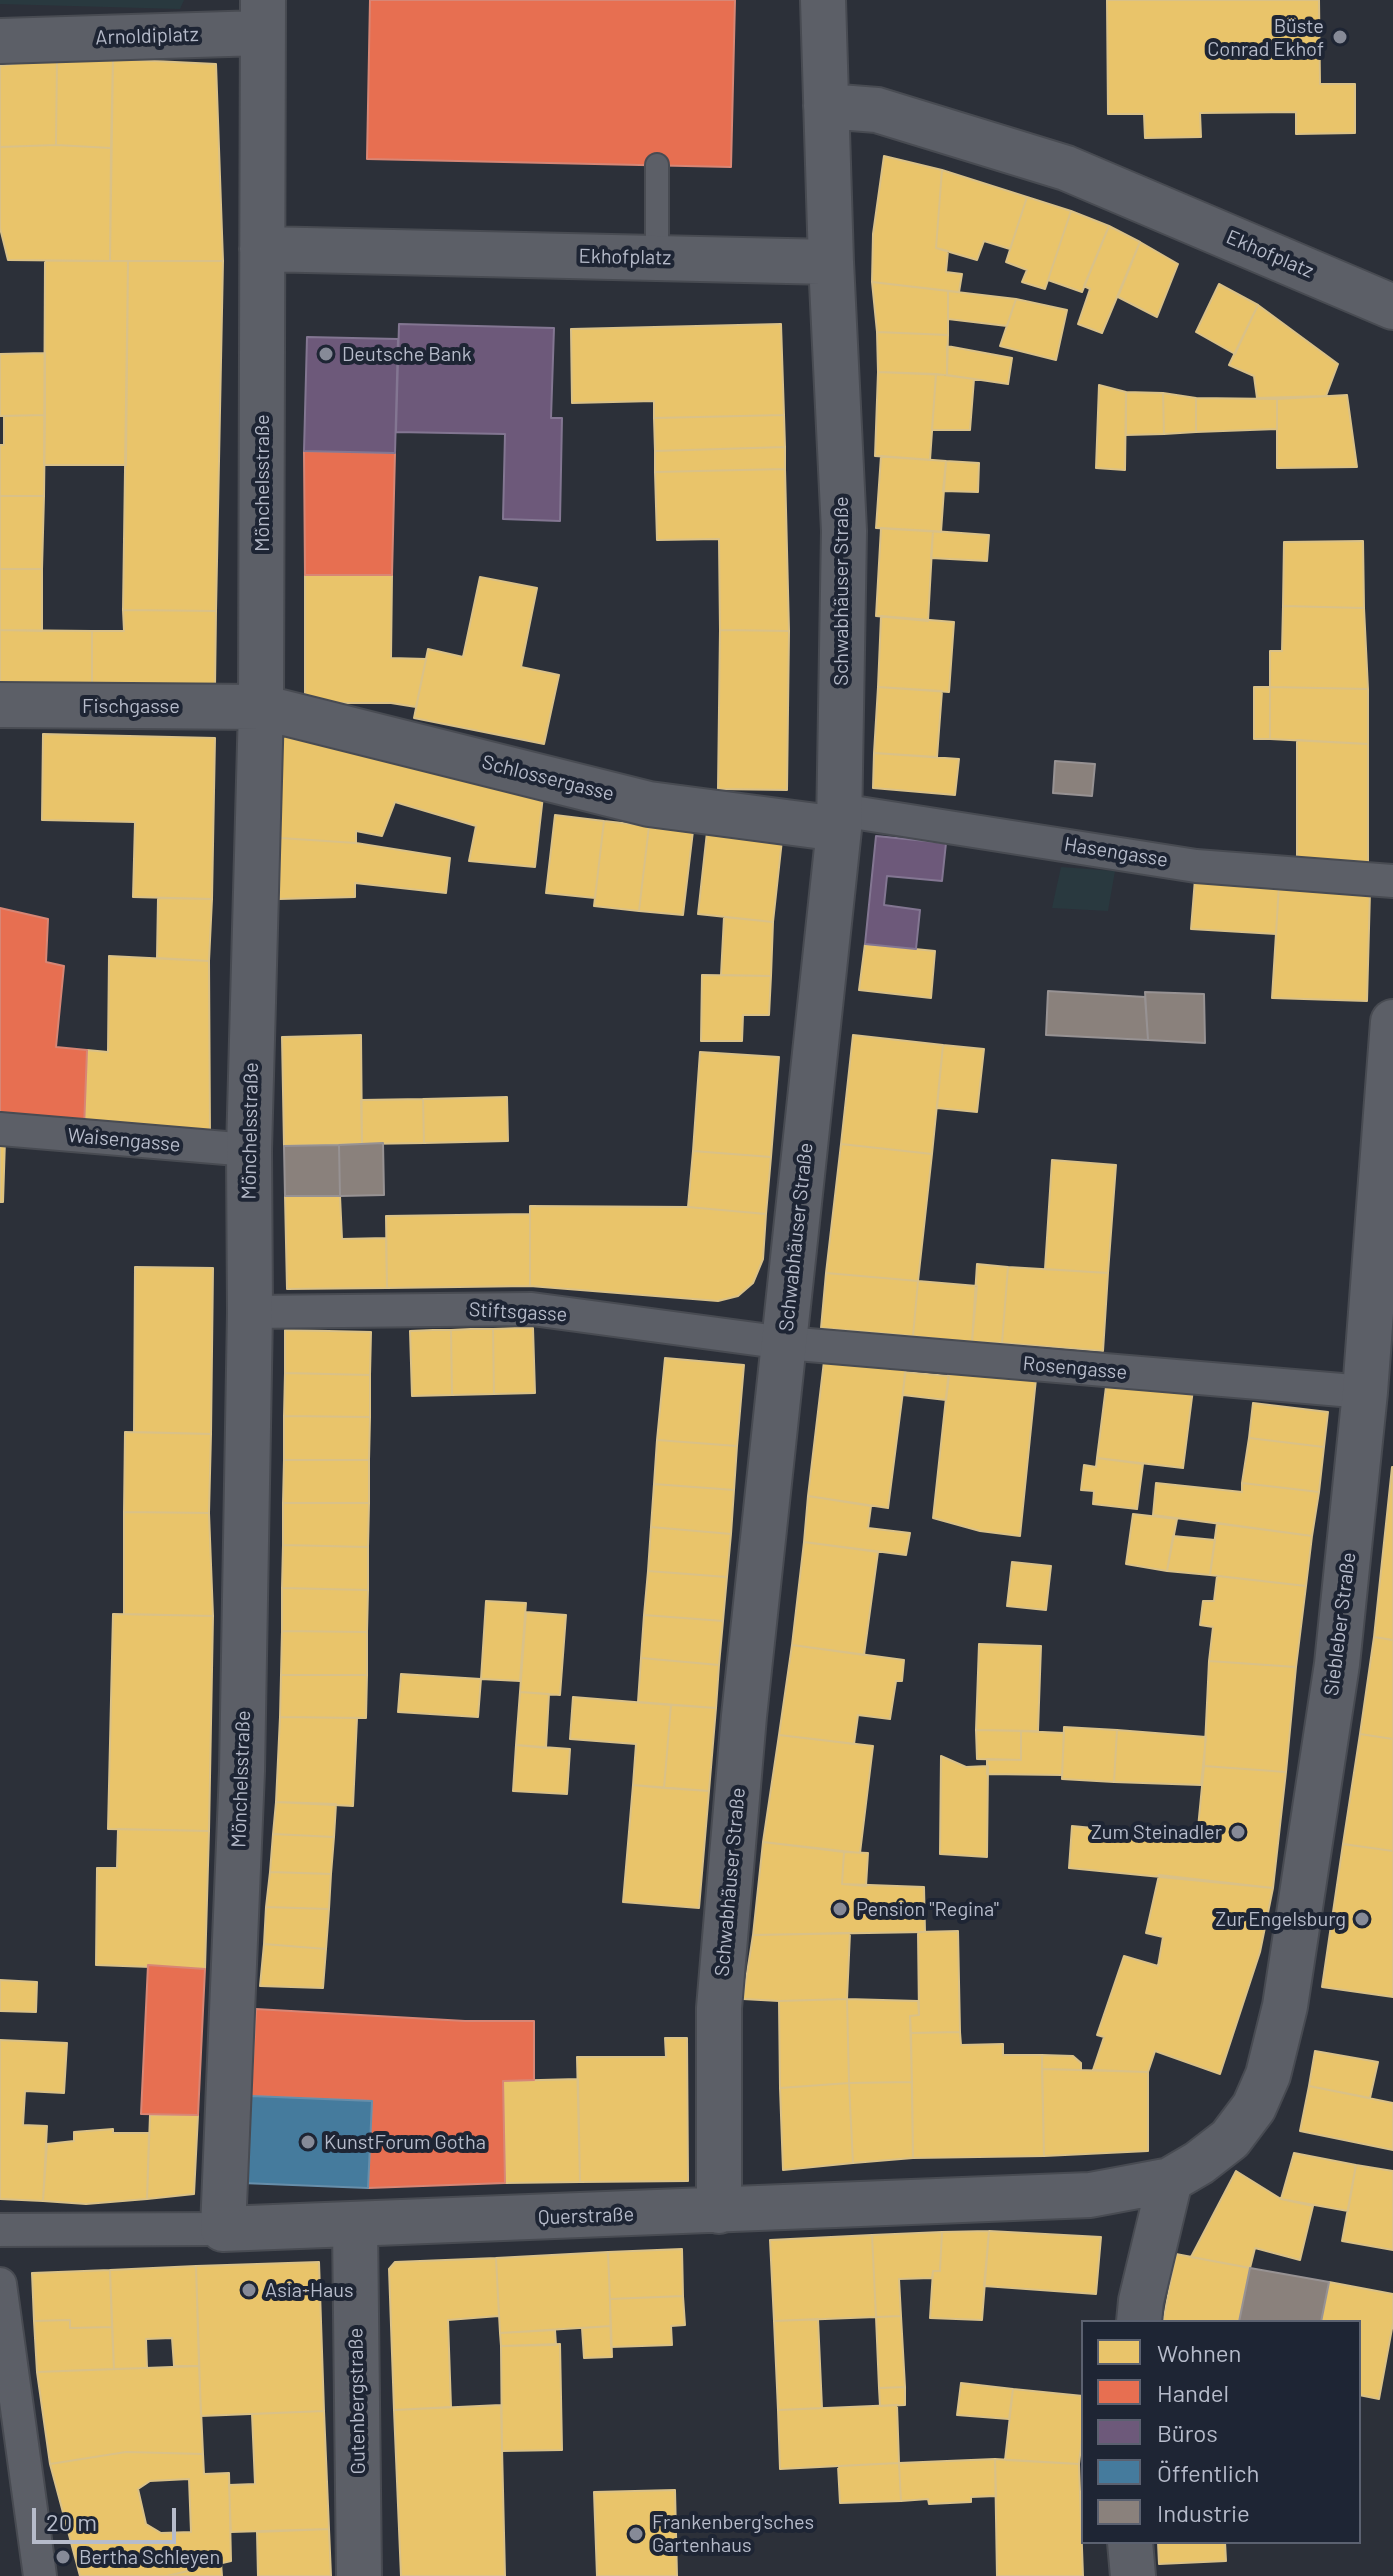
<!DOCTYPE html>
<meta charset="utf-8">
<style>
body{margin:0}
#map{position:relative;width:1393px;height:2576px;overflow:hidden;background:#2c3039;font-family:Barlow,sans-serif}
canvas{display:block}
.legend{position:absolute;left:1081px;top:2320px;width:280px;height:224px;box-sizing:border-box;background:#1e2534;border:2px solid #5b6170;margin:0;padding:10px 14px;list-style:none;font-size:24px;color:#b6bbca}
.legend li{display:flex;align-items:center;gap:16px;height:40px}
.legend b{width:40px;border:2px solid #5b6170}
.scale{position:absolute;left:32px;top:2508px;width:144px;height:36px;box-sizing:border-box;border:4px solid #b6bbca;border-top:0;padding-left:10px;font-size:24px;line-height:28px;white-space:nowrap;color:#b6bbca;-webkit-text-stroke:6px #1e2534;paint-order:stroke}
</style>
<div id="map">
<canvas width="1393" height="2576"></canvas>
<ul class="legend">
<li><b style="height:22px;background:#e9c46a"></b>Wohnen</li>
<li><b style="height:22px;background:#e76f51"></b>Handel</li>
<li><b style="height:22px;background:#6d597a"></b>Büros</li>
<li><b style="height:22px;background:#457b9d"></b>Öffentlich</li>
<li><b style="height:22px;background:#8a817c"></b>Industrie</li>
</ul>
<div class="scale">20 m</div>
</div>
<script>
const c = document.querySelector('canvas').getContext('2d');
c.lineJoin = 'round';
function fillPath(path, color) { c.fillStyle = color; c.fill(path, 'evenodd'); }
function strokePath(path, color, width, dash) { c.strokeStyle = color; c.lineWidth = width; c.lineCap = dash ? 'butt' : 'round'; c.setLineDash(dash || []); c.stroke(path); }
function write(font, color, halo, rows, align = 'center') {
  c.font = font + ' Barlow,sans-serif'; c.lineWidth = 8; c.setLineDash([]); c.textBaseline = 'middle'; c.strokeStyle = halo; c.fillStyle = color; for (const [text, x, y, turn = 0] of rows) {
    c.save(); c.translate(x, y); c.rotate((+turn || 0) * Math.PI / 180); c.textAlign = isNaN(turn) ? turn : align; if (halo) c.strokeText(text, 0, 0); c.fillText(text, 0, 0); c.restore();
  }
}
fillPath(new Path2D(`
 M0,0h184l-4,9 -180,-5z
 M1061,867l54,4 -7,40 -56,-3z`), '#29393f');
const homes = new Path2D(`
 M1107,0h212l1,84h35v49l-59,1v-22l-96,1 1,24 -56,1 -1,-24h-36z
 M57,57l-1,88 -56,2v-81z
 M57,57l56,2 -2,89 -55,-3z
 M113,59l103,5 7,197h-113z
 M56,145l55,3 -1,113 -102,-1 -8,-32v-81z
 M884,156l58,14 -6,78 12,3 -2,21 16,2 -3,18 -87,-10 1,-48z
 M942,170l85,27 -17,52 -26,-8 -7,19 -41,-12z
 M1027,197l44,14 -26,78 -23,-7 5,-12 -21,-8z
 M1071,211l38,15 -27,66 -34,-12z
 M1109,226l31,16 -38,91 -24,-9 12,-35 -6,-3z
 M1140,242l38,22 -21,53 -39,-20z
 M45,261h83l-2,204h-82z
 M128,261h95l-7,350 -93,-1z
 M872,282l76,9v44l-71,-3z
 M1219,284l39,21 -23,49 -39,-22z
 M948,291l68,8 -9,27 -59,-7z
 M1016,299l51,11 -11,50 -56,-14z
 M1258,305l80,59 -12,32 -69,2 -3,-22 -25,-11z
 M781,324l3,91 -130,3v-17l-82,2 -1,-74z
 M877,332l71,3 -1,40 -69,-3z
 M947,346l65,12 -4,26 -61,-9z
 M45,353v62l-45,1v-62z
 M878,372l58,2 -6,86 -55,-4z
 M936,374l38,5 -4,51h-38z
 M1099,385l27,7 -1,78 -29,-2z
 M1126,392l37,1 1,41 -38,1z
 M1163,393l33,5v34l-32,2z
 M1347,395l10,72 -80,1v-69z
 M1196,398l81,1v30l-81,3z
 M45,415l-1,81h-44v-51h4v-29z
 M784,415l1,32 -130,4 -1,-33z
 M785,447v22l-130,3v-21z
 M881,456l65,5 -5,71 -65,-4z
 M946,461l33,2 -1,29 -35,-1z
 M785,469l4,162 -69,-1 -1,-91 -62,1 -2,-68z
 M0,496h44l-2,73h-42z
 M881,528l52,3 -5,90 -52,-5z
 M933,531l56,4 -2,26 -56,-3z
 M1363,541l1,67 -81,-2 1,-64z
 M0,569h42v62l-42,-1z
 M305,575h87l-1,83 35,1 -10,48 -25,-4h-86z
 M480,577l57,11 -16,79 38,8 -15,69 -130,-26 14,-69 35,8z
 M1283,606l81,2 4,81 -98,-2v-36h12z
 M123,610l93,1 -1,77 -123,-2v-55h32z
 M881,616l73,6 -5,70 -71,-5z
 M0,630l92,1v55l-92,-1z
 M720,630l69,1 -2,159 -69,-1z
 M878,687l64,4 -5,66 -63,-4z
 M1254,687h16v52h-16z
 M1270,687l98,2v55l-98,-5z
 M43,734l172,4 -3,161 -79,-2 2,-75 -93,-2z
 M281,734l262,62 -8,71 -66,-6 7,-35 -81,-24 -13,34 -26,-5v12l-76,-5z
 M1297,740l71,4v118l-71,-1z
 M874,753l85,6 -4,36 -82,-7z
 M555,815l49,6 -9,77 -49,-5z
 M604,821l45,5 -10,85 -45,-5z
 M649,826l44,5 -10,84 -44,-4z
 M707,832l75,8 -9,82 -75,-8z
 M280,838l76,5 94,15 -4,35 -91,-10v14l-76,2z
 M1195,879l84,6 -3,49 -85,-5z
 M1279,885l91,7 -3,109 -95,-3z
 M158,898l54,1 -3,62 -52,-3z
 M724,917l49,5 -2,54 -50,-1z
 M865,944l70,7 -4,47 -72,-8z
 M109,956l100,5 1,176 -126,-9 3,-78 21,2z
 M702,975l69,1 -2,39h-26l-1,26h-41z
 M361,1035l1,109 -78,2 -2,-109z
 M853,1035l90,10 -11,109 -91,-10z
 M943,1045l41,4 -7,63 -40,-4z
 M700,1052l79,5 -8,100 -78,-6z
 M507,1097l1,44 -84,2 -1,-44z
 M423,1099l1,44 -62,1 -1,-44z
 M0,1140h5l-2,62h-3z
 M841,1144l91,10 -14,127 -92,-8z
 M693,1151l78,6 -5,57 -78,-7z
 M1052,1160l64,5 -8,108 -63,-4z
 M285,1196h55l2,43 44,-1 1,50 -100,1z
 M530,1206l158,1 78,7 -3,45 -10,24 -15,13 -20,5 -188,-15z
 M530,1214v72l-143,2 -1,-72z
 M977,1264l31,3 -6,76 -30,-1z
 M135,1267l78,1 -2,166 -77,-2z
 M1008,1267l100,6 -5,78 -101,-8z
 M826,1273l92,8 -5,55 -92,-8z
 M918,1281l59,5 -5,56 -59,-6z
 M515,1328h18l2,65 -41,1 -1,-65z
 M471,1329h22l1,65 -42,1 -1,-65z
 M285,1330l86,2 -1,43 -85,-2z
 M433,1330h18l1,65 -40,1 -2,-65z
 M665,1358l79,7 -7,81 -80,-6z
 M824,1361l82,7 -18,140 -80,-12z
 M949,1370l87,9 -16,157 -40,-5 -47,-13z
 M905,1372l44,4 -3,24 -43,-5z
 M285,1373l85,2v42l-86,-1z
 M1107,1379l86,10 -10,79 -86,-10z
 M1253,1403l75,9 -4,35 -75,-9z
 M284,1416l86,1 -1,43h-85z
 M125,1432l86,2 -2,79 -85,-1z
 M1249,1438l75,9 -5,45 -77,-9z
 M657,1440l80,6 -3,44 -80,-6z
 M1097,1458l46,6 -6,45 -44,-5 1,-13 -13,-1 3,-25 12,2z
 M284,1460h85v43h-86z
 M1392,1467h1v173l-19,-3z
 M1156,1483l86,9v-9l77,9 -7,44 -159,-21z
 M654,1484l80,6 -3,44 -80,-7z
 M808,1496l63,10 -3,22 42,5 -4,22 -102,-13z
 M283,1503h86l-1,44 -85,-2z
 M124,1512l85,1 4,103 -89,-2z
 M1133,1514l44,5 -10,52 -41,-7z
 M1217,1523l95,13 -6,50 -96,-11z
 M651,1527l80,7 -4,43 -79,-6z
 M1173,1536l42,4 -5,35 -43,-4z
 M804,1542l74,10 -14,103 -72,-10z
 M283,1545l85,2v43l-86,-2z
 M1012,1562l39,4 -5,44 -39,-4z
 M648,1571l79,6 -4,44 -79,-6z
 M1217,1576l89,10 -10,81 -87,-6 4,-34 -13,-2 3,-24h11z
 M282,1588l86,2 -1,42 -85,-1z
 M486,1601l40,2 -6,78 -39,-2z
 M526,1612l40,3 -6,80 -40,-3z
 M113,1614l100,2 -4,215 -101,-2z
 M644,1615l79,6 -4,44 -78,-7z
 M282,1631l85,1v43h-86z
 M1374,1637l19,3v99l-33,-5z
 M979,1644l62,2 -3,85 -62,-1z
 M792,1645l112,15 -2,21h-6l-6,38 -32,-4 -4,29 -75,-9z
 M641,1658l78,7 -3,43 -78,-6z
 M1209,1661l87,6 -10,105 -82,-6z
 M401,1674l80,5 -3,38 -80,-5z
 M281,1675h86l-1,43 -86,-1z
 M520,1692l29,2 -3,54 -30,-3z
 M573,1697l98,8 -7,83 -31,-3 3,-41 -66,-5z
 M671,1705l45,3 -7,83 -45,-3z
 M280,1717l77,1 -4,88 -77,-4z
 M1064,1727l53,3 -3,52 -52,-3z
 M976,1730l45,1v29l-44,-1z
 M1117,1730l89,7 -5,48 -87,-3z
 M1021,1731l43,2 -2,42 -75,-1v-15l34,1z
 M1360,1734l33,5v112l-50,-7z
 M779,1735l94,11 -13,107 -97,-11z
 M516,1745l54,4 -3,45 -54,-3z
 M941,1756l25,11 22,-1 -1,91 -47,-3z
 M1204,1766l82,6 -13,116 -204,-20 3,-42 125,12z
 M633,1785l76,6 -10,117 -76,-6z
 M276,1802l60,2 -2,33 -61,-3z
 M118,1829l91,2 -4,138 -109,-4 1,-97h20z
 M273,1834l61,3 -3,37 -61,-2z
 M763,1842l81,10 -2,32 82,3 1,45 -172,3z
 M1343,1844l50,7v146l-71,-10z
 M844,1852l24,1 -2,33 -24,-2z
 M270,1872l61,2 -2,35 -63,-2z
 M1159,1875l114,13 -13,64 -40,122 -65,-23 -7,21 -55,-2 11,-33 -7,-2 27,-79 34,10 5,-29 -17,-4z
 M266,1907l63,2 -3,40 -62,-5z
 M958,1931l2,101 -49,1 -1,-17 9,-1 -1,-83z
 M850,1933l-3,66 -68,2 -36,-2 10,-64z
 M264,1944l62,5 -3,39 -63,-2z
 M0,1980l37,2 -1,30 -36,-1z
 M847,1999l2,84 -69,5 -1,-87z
 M847,1999l71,2 1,14 -9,1 2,66 -63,1z
 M960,2032l1,13 42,-1v11h39l2,101 -131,2 -2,-125z
 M665,2038h22l1,143 -108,1 -3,-125h89z
 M0,2040l67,3 -3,50 -39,-2 -2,34 24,1 -4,75 -43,-2z
 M1315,2051l63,11 -8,36 -61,-12z
 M1042,2055l31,1 8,7v7l-39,-1z
 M1042,2069l106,3v79l-104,5z
 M578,2079l2,103 -75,1 -2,-102z
 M912,2082l1,76 -60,5 -4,-80z
 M849,2083l4,80 -70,7 -3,-82z
 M1309,2086l84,17v47l-93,-19z
 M150,2115h48l-4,79 -47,5z
 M113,2129v4h36l-2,66 -61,5 -43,-3 4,-57 27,-3v-9z
 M1294,2153l62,12 -8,46 -67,-12z
 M1356,2165l37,6v79l-51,-9z
 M1236,2171l45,28 32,7 -13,54 -45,-12 -5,20 -59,-11z
 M989,2231l-7,89 -52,-2 3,-47h7l2,-39z
 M989,2231l112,6 -5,57 -112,-8z
 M942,2232l-2,39h-7l-1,7 -33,1 2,37 -25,1 -4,-82z
 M872,2235l4,82 -102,4 -4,-81z
 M682,2249l1,47 -73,3 -2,-47z
 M608,2252l3,74 -111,7 -4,-75z
 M1176,2254l74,14 -11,54h-76z
 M496,2258l3,58 -51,4 3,87 -57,3 -5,-141 6,-7z
 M319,2262l5,149 -123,5 -5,-150z
 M196,2266l3,100h-25l-2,-28 -26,1 1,29 -33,1 -4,-99z
 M110,2270l2,57 -42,1v-8l-36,1 -2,-48z
 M1329,2282l64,12v29l-14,76 -20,-4v-73h-38z
 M683,2296l2,29 -14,1 1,19 -61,2 -1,-48z
 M901,2316l4,71 -26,1 -3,-71z
 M818,2319l4,89 -44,2 -4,-89z
 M70,2320v8l42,-1 2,42 -77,3 -3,-51z
 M611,2326l1,31 -28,1 -2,-30z
 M555,2330l1,15 -55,1 -1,-13z
 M560,2344l2,106 -60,1 -1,-105z
 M199,2366l4,88 -77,-2 -76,12 -13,-92z
 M961,2383l52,6 -4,30 -52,-4z
 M905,2387v18l-25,1 -1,-18z
 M1013,2389l70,7v34l-4,34 -74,-4z
 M501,2405l4,171h-104l-7,-166z
 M897,2405l2,58 -119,6 -2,-59z
 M324,2411l5,118 -98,3 -2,-47 26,-1 -3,-70z
 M126,2452l77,2 1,20 25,-1 2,88 -64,15h-87l-30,-112zM189,2479l2,53 -30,1 -15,-9 -8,-35 12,-8z
 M995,2459l84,5 4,112h-86z
 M995,2459l1,37 -25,1v5l-42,2 -1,-5 -27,2 -2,-38z
 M899,2463l2,38 -61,2 -2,-37z
 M675,2490l2,86h-80l-3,-84z
 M329,2529l2,47h-73l-1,-44z
 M1158,2542h67l1,19 -67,3z
 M221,2563l1,13h-55z`);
fillPath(homes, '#e9c46a');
strokePath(homes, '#dac187', 2);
const shops = new Path2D(`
 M370,0h365l-4,167 -364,-8z
 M304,451l91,2 -3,122h-87z
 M0,908l48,11 -2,43 18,4 -8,81 31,3 -3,78 -84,-8z
 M148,1965l57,4 -7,146 -57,-1z
 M256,2009l209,12h69v59l-31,1 2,102 -137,5 4,-87 -121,-5z`);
fillPath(shops, '#e76f51');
strokePath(shops, '#d88675', 2);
const offices = new Path2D(`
 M399,324l155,4 -3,90h11l-2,103 -57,-2 2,-85 -109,-2z
 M307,337l91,2 -3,114 -91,-2z
 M876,836l70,7 -4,38 -55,-5 -3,29 36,5 -4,39 -51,-5z`);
fillPath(offices, '#6d597a');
strokePath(offices, '#837692', 2);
const public = new Path2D(`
 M251,2096l121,5 -4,87 -126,-5z`);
fillPath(public, '#457b9d');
strokePath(public, '#678eaa', 2);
const industry = new Path2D(`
 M1055,761l40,3 -3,32 -39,-3z
 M1048,991l97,6 3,43 -102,-5z
 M1145,992l59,2 1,49 -57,-3z
 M383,1143l1,52 -44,1 -1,-51z
 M339,1145l1,51h-55l-1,-50z
 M1250,2268l79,14 -8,40h-82z`);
fillPath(industry, '#8a817c');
strokePath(industry, '#979293', 2);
const service = new Path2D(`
 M657,258v-93`);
const pedestrian = new Path2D(`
 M840,810l356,56 197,15
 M0,1129l249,21
 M250,1312l282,-3 253,34 580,49
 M0,2230l223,-1
 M0,2284l40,292`);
const minor = new Path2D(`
 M263,0l-2,707 -12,443 1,162 -8,459 -19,458 867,-34 80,-15 29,-17 31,-24 24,-32 14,-32 17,-69 52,-342 28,-272 28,-370
 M0,41l261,-8
 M826,106l51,4 189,58 327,139
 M262,249l569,13
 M0,705l261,2 388,97 190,25
 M719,2211v-203l25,-292 95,-887 5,-298 -13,-269 -8,-262
 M355,2226l4,350
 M1139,2322l2,-21 29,-121
 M1130,2542l3,34`);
strokePath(service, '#484b52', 26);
strokePath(pedestrian, '#484b52', 36);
strokePath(minor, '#484b52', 48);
strokePath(service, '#5c5f67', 22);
strokePath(pedestrian, '#5c5f67', 32);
strokePath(minor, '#5c5f67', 44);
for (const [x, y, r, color] of [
 [1340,37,8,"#868a97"],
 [326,354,8,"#868a97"],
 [1238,1832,8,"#868a97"],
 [840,1909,8,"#868a97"],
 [1362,1919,8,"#868a97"],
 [308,2142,8,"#868a97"],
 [249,2290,8,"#868a97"],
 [636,2534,8,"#868a97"],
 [63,2557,8,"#868a97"]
]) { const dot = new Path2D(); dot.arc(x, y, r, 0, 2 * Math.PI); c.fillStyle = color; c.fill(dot); strokePath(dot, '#1e2534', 3); }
write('20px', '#b6bbca', '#1e2534', [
 ["Büste",1324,26,"right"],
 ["Conrad Ekhof",1324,49,"right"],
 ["Deutsche Bank",342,354],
 ["Zum Steinadler",1222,1832,"right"],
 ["Pension \"Regina\"",856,1909],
 ["Zur Engelsburg",1346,1919,"right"],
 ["KunstForum Gotha",324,2142],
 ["Asia-Haus",265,2290],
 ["Frankenberg'sches",652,2522],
 ["Gartenhaus",652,2545],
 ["Bertha Schleyen",79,2557]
], 'left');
write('20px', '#b6bbca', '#1e2534', [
 ["Arnoldiplatz",147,36,-2],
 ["Ekhofplatz",1270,254,23],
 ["Ekhofplatz",625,257,1],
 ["Mönchelsstraße",262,483,-90],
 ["Schwabhäuser Straße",841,591,-90],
 ["Fischgasse",131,706],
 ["Schlossergasse",548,778,14],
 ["Hasengasse",1116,852,9],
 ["Mönchelsstraße",250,1131,-89],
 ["Waisengasse",124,1140,5],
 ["Schwabhäuser Straße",796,1237,-84],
 ["Stiftsgasse",518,1312,3],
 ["Rosengasse",1075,1368,5],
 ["Siebleber Straße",1340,1624,-83],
 ["Mönchelsstraße",241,1779,-88],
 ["Schwabhäuser Straße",730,1882,-85],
 ["Querstraße",586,2216,-2],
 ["Gutenbergstraße",357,2401,-91]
]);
</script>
